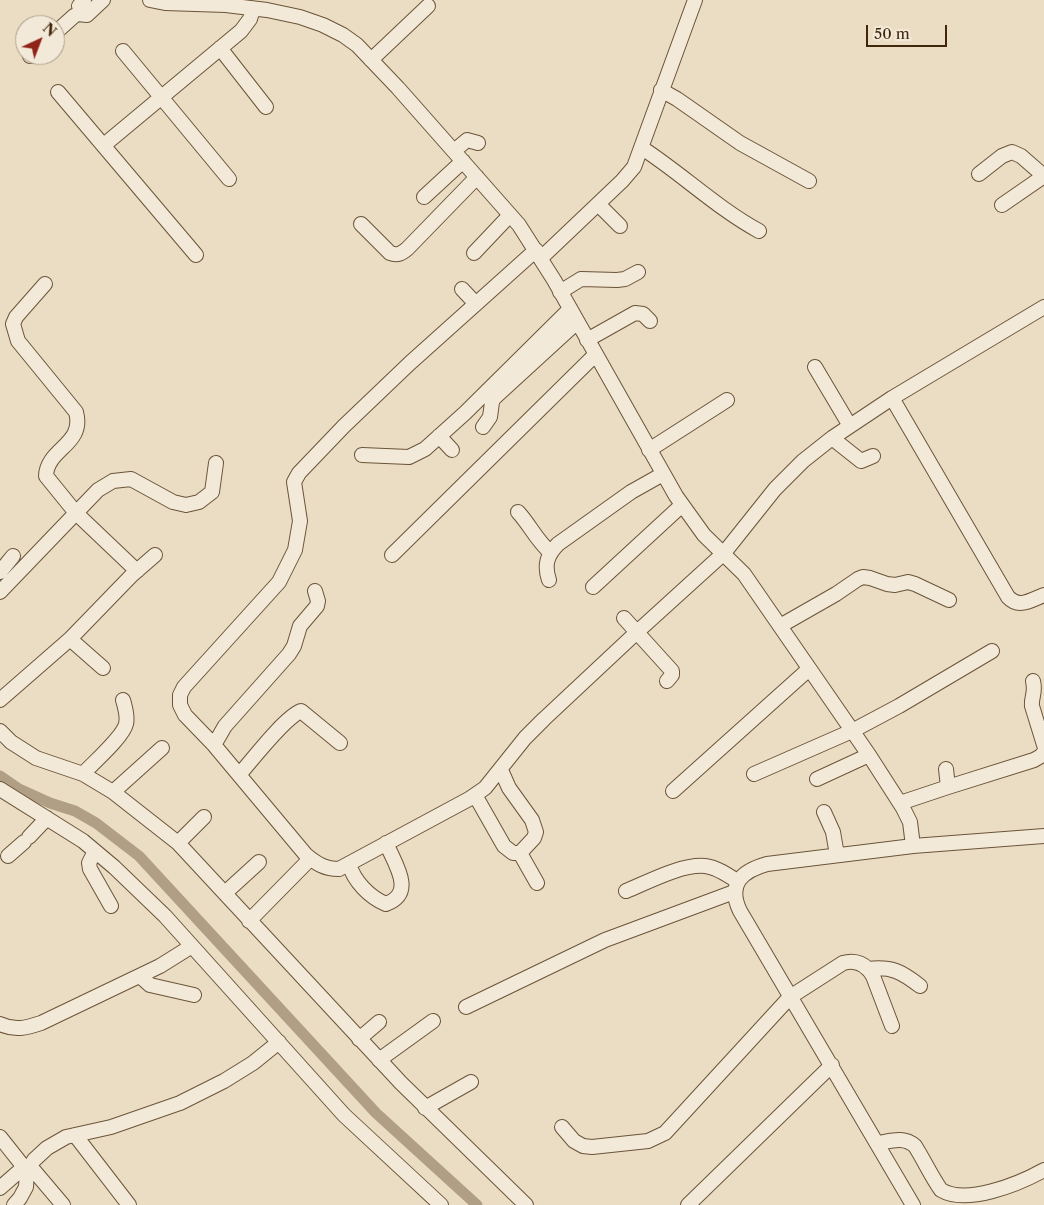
<!DOCTYPE html>
<style>
body{margin:0}
#map{position:relative;width:1044px;height:1205px;overflow:hidden;background:#ebddc4;font-family:"Libre Caslon Text",serif}
canvas{display:block}
.north{position:absolute;left:15px;top:15px;width:50px;height:50px;box-sizing:border-box;background:#f2e9d9;border:1px solid #ab9b86;border-radius:50%;rotate:43deg;font-size:14px;font-weight:700;line-height:20px;text-align:center;color:#40260a}
.north::after{content:'';display:block;margin:auto;width:18px;height:22px;background:#8f2418;clip-path:polygon(50% 0,100% 100%,50% 72%,0 100%)}
.scale{position:absolute;left:866px;top:25px;width:81px;height:22px;box-sizing:border-box;border:2px solid #40260a;border-top:0;padding-left:6px;font-size:15px;line-height:18px;white-space:nowrap;color:#40260a;-webkit-text-stroke:4px #f2e9d9;paint-order:stroke}
</style>
<div id="map">
<canvas width="1044" height="1205"></canvas>
<div class="north">N</div>
<div class="scale">50 m</div>
</div>
<script>
const c = document.querySelector('canvas').getContext('2d');
c.lineJoin = 'round';
function strokePath(path, color, width, dash) { c.strokeStyle = color; c.lineWidth = width; c.lineCap = dash ? 'butt' : 'round'; c.setLineDash(dash || []); c.stroke(path); }
strokePath(new Path2D(`
 M0,776l19,13 31,14 25,8 21,12 43,33 237,257 101,92`), '#b19f85', 11);
const minor = new Path2D(`
 M150,0l15,3 61,2 41,5 33,7 23,8 20,10 14,10 41,43 121,137 35,55 122,216 28,39 40,39 125,181 34,53 7,14 3,24
 M79,6l5,-6
 M55,33l19,-17 4,-2 9,1 16,-15
 M220,48l46,59
 M123,51l106,128
 M30,56l1,-1
 M371,60l57,-54
 M661,90l16,9 63,44 69,38
 M58,92l138,163
 M104,145l137,-114 9,-12 3,-10
 M642,148c40,26 75,60 117,83
 M454,151l13,-11 11,3
 M979,174l23,-18 10,-4 9,4 23,20 -42,29
 M424,197l39,-36
 M598,204l22,22
 M361,224l29,29c8,3 12,0 17,-4l70,-72
 M536,250l-126,113 -66,63 -45,47 -5,9 6,39 -5,29 -16,32 -95,105 -4,8v10l5,10 29,30 92,110c11,9 19,14 33,14l130,-70 16,-11 40,-50 19,-19 93,-87 87,-79 51,-64 28,-28 29,-23 60,-40 152,-91
 M474,253l36,-38
 M541,258l81,-77 12,-14 61,-167
 M45,284l-29,33 -3,7 5,17 58,71c9,33 -29,36 -30,64l30,37 61,58
 M462,289l14,15
 M560,292l21,-13 36,1 8,-1 13,-7
 M587,340l48,-27 8,1 7,7
 M815,367l35,59
 M892,398l116,199c11,12 23,3 36,-2
 M483,427l7,-10 2,-15 2,-4 83,-76
 M439,436l13,14
 M832,438l29,23 12,-5
 M649,450l78,-50
 M362,455l47,2 16,-8 40,-36 105,-104
 M518,512c12,13 19,29 33,41
 M392,555l203,-200
 M0,572l13,-16
 M549,580c-5,-15 -2,-25 9,-36l73,-52 32,-18
 M593,587l89,-82
 M0,592l98,-102 15,-9 18,-2 42,23 13,3 13,-3 13,-10 4,-29
 M624,618l48,53v4l-5,6
 M780,626l56,-32 22,-15 5,-2 7,1 17,6 8,1 13,-3 7,2 34,16
 M70,639l33,29
 M1033,681c3,12 -2,16 -1,25l12,39
 M0,700l70,-61 62,-64 23,-20
 M0,731l11,11 25,16 47,16 30,18 65,51 223,240 125,122
 M214,745l11,-19 64,-72 5,-8 6,-20 17,-20 1,-5 -3,-10
 M946,769l2,18
 M501,770l8,18 23,32 4,12 -2,6 -14,15 17,30
 M83,774c10,-11 40,-37 43,-50 2,-8 -1,-17 -3,-24
 M754,774l98,-43 47,-25 93,-55
 M239,775c14,-16 45,-57 62,-64l39,32
 M817,779l52,-24
 M0,789l83,52 31,26 51,49 179,199 97,90
 M673,791l136,-122
 M113,792l49,-44
 M475,795l29,51 9,7h7
 M900,803l48,-16 86,-27 7,-4 3,-4
 M824,812l9,20 4,23
 M29,837l18,-19
 M178,843l26,-26
 M95,851l-6,12 1,6 21,37
 M8,856l16,-14
 M349,864c5,17 20,33 37,40 30,-11 9,-40 0,-61
 M626,891c22,-9 55,-27 79,-25 11,1 23,9 32,15
 M225,893l34,-31
 M249,921l61,-62
 M868,969c24,-3 34,3 52,17
 M140,976l10,9 44,10
 M466,1007l139,-67 129,-48
 M0,1024c15,7 26,4 41,-1l119,-57 32,-20
 M359,1039l20,-17
 M379,1060l54,-39
 M425,1108l46,-26
 M562,1127l12,14 9,5 9,1 56,-6 17,-8 125,-136 53,-34c13,-4 23,1 30,13l19,50
 M75,1135l54,70
 M0,1137l27,34
 M878,1143c13,-2 26,-7 37,3 9,14 16,30 26,44 25,15 76,-5 103,-20
 M30,1166l33,39
 M0,1188l24,-21
 M14,1205l6,-7 6,-11 1,-16 7,-11 13,-12 19,-11 45,-10 69,-24 44,-22 29,-18 26,-21
 M688,1205l144,-140
 M913,1205l-173,-294c-13,-27 2,-40 27,-47l146,-18 131,-10`);
strokePath(minor, '#6b5438', 16);
strokePath(minor, '#f2e9d9', 14);
</script>
